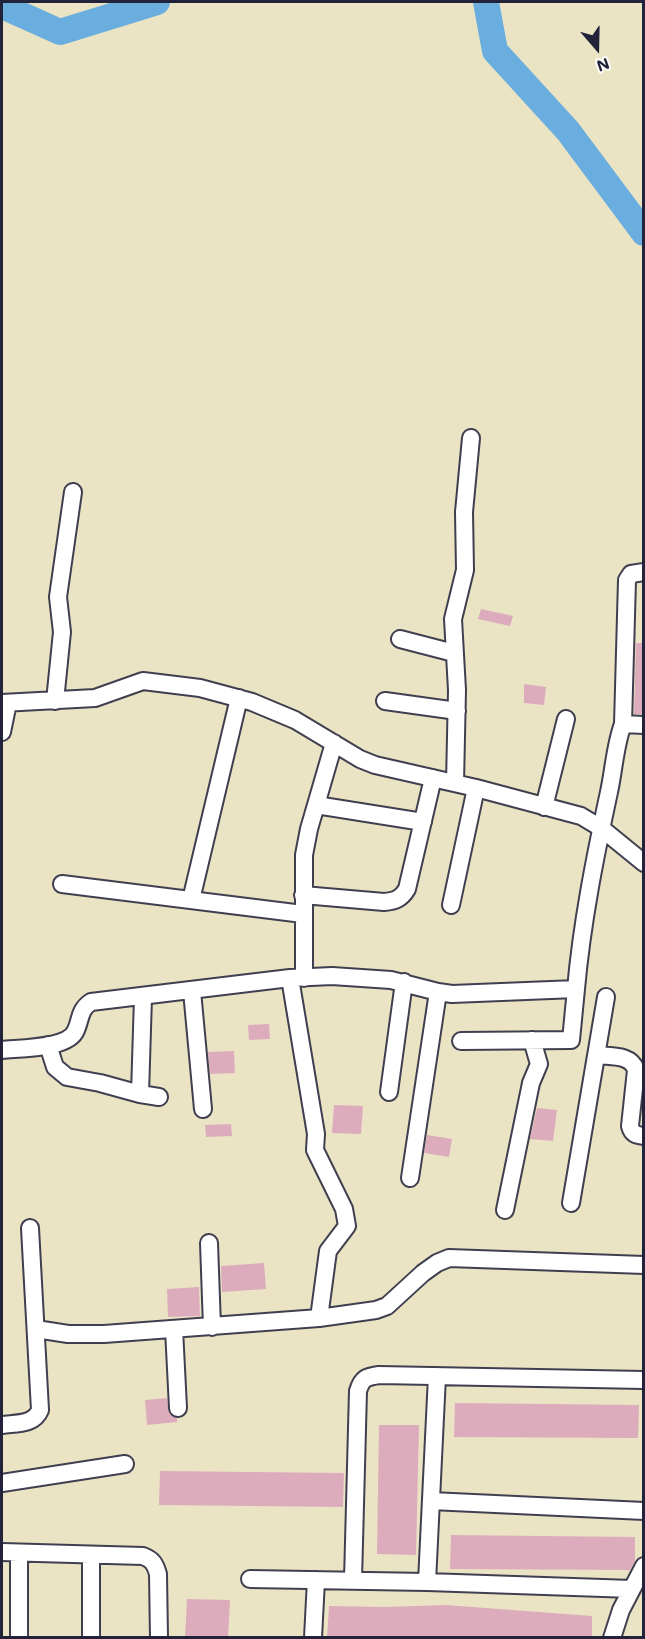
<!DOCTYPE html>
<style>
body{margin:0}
#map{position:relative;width:645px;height:1639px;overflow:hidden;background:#eae4c4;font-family:Mali,sans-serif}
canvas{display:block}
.frame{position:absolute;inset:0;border:3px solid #22223b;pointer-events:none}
.north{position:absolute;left:567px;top:18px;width:60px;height:60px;-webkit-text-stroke:4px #fdfcf7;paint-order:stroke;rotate:160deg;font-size:16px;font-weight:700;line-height:24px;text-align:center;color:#22223b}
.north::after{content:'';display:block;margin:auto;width:21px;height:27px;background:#22223b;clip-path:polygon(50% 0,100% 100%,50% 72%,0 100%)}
</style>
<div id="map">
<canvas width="645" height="1639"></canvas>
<div class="frame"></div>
<div class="north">N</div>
</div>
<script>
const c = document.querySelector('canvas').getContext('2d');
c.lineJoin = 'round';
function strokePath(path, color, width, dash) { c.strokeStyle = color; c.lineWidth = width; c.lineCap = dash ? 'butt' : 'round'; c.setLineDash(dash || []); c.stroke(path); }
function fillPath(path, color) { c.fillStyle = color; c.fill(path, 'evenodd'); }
strokePath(new Path2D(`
 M486,2l9,49 73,80 76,102
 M2,6l58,26 97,-30`), '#6aaedf', 26);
fillPath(new Path2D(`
 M481,609l32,7 -3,10 -32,-7z
 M636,643h8v71h-10z
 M524,684l22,3 -2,18 -20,-2z
 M269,1024l1,15 -21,1 -1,-15z
 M234,1051l1,22 -25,1 -2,-22z
 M334,1105l29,1 -2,28 -29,-1z
 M537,1108l20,2 -4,31 -23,-2z
 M231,1124l1,12 -26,1 -1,-12z
 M427,1135l25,4 -3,18 -25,-4z
 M264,1263l2,26 -44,3 -1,-26z
 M199,1287l1,29 -32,1 -1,-28z
 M167,1398l2,15 8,5v4l-30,3 -2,-25z
 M455,1403l184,2 -1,33 -184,-1z
 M379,1425h40l-3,130 -39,-1z
 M160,1471l184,2 -1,34 -184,-2z
 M451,1535l184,2v24l-5,9 -180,-1z
 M187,1599l43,1 -2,38h-43z
 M446,1605l146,11v22h-265l2,-32 55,1z`), '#ddacbc');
const minor = new Path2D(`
 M400,639l54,14
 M55,701l7,-69 -4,-35 15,-105
 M385,701l72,10
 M2,703l93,-5 48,-17 57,7 52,14 43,18 65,39 15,6 101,23 105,28 20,12 43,35
 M623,724l21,1
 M2,732l6,-29
 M455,783l2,-93 -4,-71 12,-49 -1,-58 7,-74
 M316,805l107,17
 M544,807l22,-88
 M62,884l241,30
 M303,895l81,7c11,-1 17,-3 23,-13l26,-111
 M191,900l48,-202
 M451,905l25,-117
 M290,978l26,156 -1,16 29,59 3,17 -19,25 -9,67
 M304,978v-123l5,-26 25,-86
 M192,991l11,118
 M461,1041l110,-1 5,-51
 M48,1045l7,22 12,10 33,6 40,11 19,3
 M2,1050c18,-2 67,-1 74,-20 5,-11 3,-20 15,-28l199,-24 42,-2 59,4 47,12 14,2 124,-5c6,-67 19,-132 33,-197 5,-23 6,-47 14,-68l4,-144 4,-6 13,-2
 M597,1055c14,2 34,-1 39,15l-6,56c2,8 6,9 14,10
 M389,1092l15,-110
 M140,1094l3,-97
 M410,1178l28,-186
 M571,1203l35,-206
 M505,1210l26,-127 8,-19 -7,-24
 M209,1243l3,84
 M36,1329l32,5h36l215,-16 57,-8 11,-4 36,-33 14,-10 12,-5 195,7
 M174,1329l4,79
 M2,1425c14,-2 32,0 38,-15l-10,-182
 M2,1483l123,-19
 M431,1501l213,10
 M2,1552l141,4c10,4 12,8 15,18l1,64
 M250,1579l177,3 205,7
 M353,1580l5,-189c4,-13 8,-14 21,-16l265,5
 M427,1582l10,-206
 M19,1638v-85
 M91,1638v-83
 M313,1638l3,-58
 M612,1638l9,-28 23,-44`);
strokePath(minor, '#403f50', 20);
strokePath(minor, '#fff', 16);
</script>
